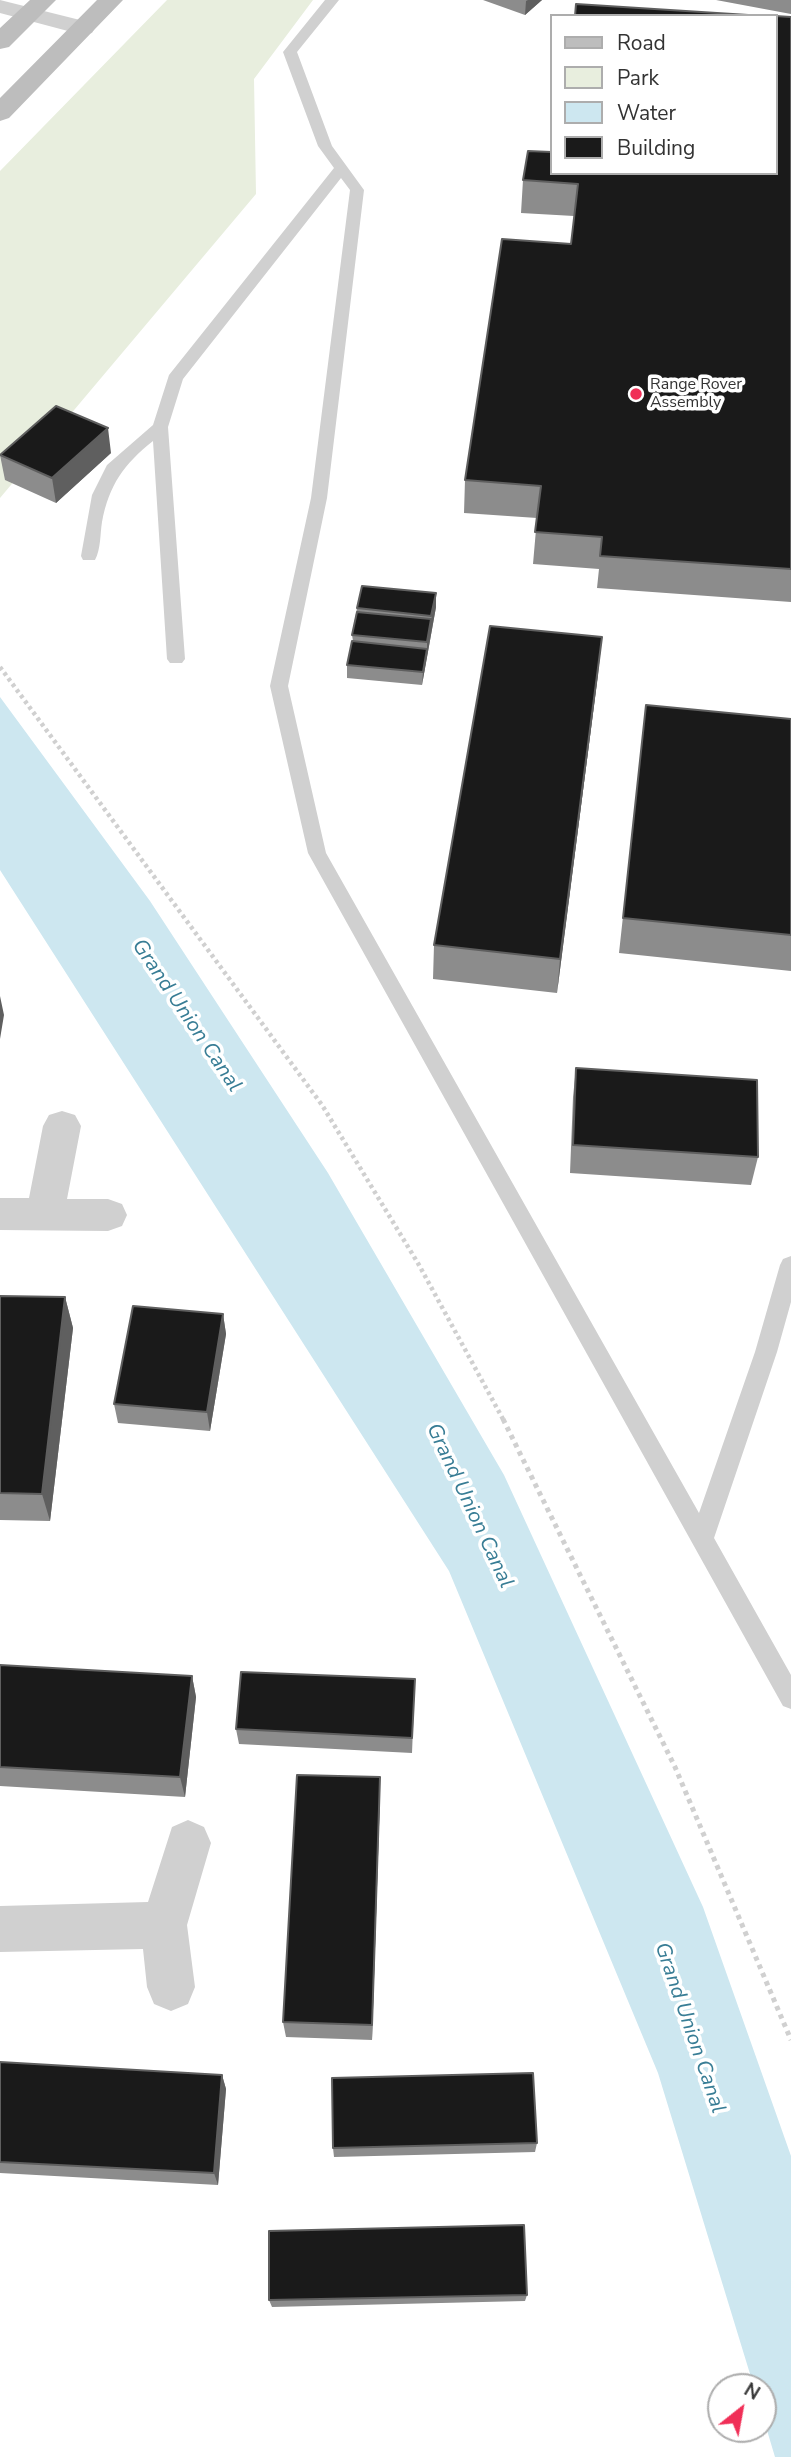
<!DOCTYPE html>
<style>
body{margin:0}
#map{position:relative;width:791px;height:2457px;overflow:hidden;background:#fff;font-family:"Nunito Sans",sans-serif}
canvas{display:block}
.legend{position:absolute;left:550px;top:14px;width:228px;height:161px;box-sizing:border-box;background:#fff;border:2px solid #adadad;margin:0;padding:9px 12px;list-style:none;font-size:21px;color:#333}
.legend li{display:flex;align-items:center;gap:14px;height:35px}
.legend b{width:35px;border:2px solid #adadad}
.north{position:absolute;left:707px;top:2373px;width:70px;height:70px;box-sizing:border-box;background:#fff;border:2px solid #adadad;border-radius:50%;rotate:31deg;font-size:19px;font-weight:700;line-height:28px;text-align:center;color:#333}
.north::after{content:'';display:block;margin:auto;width:24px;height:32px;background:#f02f57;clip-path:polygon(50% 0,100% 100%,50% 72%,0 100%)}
</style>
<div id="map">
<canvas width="791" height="2457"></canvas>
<ul class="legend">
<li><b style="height:9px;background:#bdbdbd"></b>Road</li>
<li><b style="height:19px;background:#e8eede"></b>Park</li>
<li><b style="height:19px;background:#cde7f0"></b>Water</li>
<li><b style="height:19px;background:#1a1a1a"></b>Building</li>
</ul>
<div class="north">N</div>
</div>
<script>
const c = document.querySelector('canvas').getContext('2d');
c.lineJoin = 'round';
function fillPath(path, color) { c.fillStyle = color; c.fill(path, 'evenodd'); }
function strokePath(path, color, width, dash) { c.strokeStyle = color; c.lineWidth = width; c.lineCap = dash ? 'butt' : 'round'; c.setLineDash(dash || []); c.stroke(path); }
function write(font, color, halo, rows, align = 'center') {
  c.font = font + ' "Nunito Sans",sans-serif'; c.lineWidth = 7; c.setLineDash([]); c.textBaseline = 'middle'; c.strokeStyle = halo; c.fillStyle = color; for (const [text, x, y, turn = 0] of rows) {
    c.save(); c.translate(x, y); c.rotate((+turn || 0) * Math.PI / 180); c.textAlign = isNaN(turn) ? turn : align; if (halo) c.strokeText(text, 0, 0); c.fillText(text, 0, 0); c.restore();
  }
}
fillPath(new Path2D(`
 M167,0h146l-59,79 2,115 -256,304v-327z`), '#e8eede');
fillPath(new Path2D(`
 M0,697l150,204 178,272 176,302 199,432 88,249v301h-16l-12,-40v-30h-9l-96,-314 -209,-502 -449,-701z`), '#cde7f0');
strokePath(new Path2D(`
 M0,667l322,438 97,160 85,156`), '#d0d0d0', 4.5, [3.5, 3.5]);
strokePath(new Path2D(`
 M503,1419l172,348 116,273`), '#d0d0d0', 5, [4.5, 4.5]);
fillPath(new Path2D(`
 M325,0h14l-42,52 35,94 32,44 -37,308 -39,188 38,167 373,660 56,-161 25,-87 3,-6 8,-3v46l-14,50 -63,186 77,137v34l-8,-3 -475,-853 -38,-167 41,-188 39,-308 -9,-12 -158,201 -15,48 17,232 -3,4h-12l-3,-4 -14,-218c-29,23 -44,44 -51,81 -2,12 -1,27 -7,38h-12l-2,-4 11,-61 15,-30 46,-40 16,-50 165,-207 -16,-22 -35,-94z`), '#d0d0d0');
fillPath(new Path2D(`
 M0,0l92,23 3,5 -3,5 -9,2 -83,-22z
 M62,1111l13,4 6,11 -14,73h41l14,5 5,11 -5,11 -14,5 -108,-1v-32h29l14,-72 6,-11z
 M188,1820l16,7 7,16 -24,82 8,62 -7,17 -17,7 -17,-7 -7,-17 -4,-38 -143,3v-46l148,-4 24,-75z`), '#d0d0d0');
fillPath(new Path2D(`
 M30,0h26l-47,47 -9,2v-21z
 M97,0h26l-114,118 -9,3v-23z`), '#bdbdbd');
fillPath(new Path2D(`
 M483,0h59l-17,15z
 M716,0h75v14z
 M791,17v585l-194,-14 2,-19 -66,-5 4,-46 -73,-5 1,-33 106,-236 3,-28 -53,-3 2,-33 28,-7z
 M111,453l-55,50 -51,-23 -5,-25z
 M436,593v14l-14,78 -75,-7v-13l6,-24 -1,-6 5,-27z
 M598,674l-41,319 -124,-14 1,-34z
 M646,705l145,14v252l-172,-18z
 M576,1068l182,89 -7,28 -181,-12 3,-76z
 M0,1296l65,1 8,31 -23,193 -50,-1z
 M223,1314l3,20 -16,97 -92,-8 -4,-19z
 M0,1665l192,11 4,21 -11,100 -185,-11z
 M415,1679l-3,74 -173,-9 -3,-15z
 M380,1796l-8,244 -86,-3 -3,-15z
 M0,2062l222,13 4,14 -8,96 -218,-12z
 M537,2143l-2,9 -201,5 -1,-9z
 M527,2295l-2,6 -253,6 -3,-7z`), '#8c8c8c');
fillPath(new Path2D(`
 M528,0h14l-17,15 1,-14z
 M108,428l3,25 -55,50 -4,-25z
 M436,593v14l-14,78 1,-13 4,-21v-9z
 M602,637l-4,37 -41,319 3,-34z
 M0,996l4,19 -4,24z
 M65,1297l8,31 -23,193 -8,-27z
 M223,1314l3,20 -16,97 -3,-19z
 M192,1676l4,21 -11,100 -5,-20z
 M380,1777v19l-8,244v-15z
 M222,2075l4,14 -8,96 -4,-12z`), '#5f5f5f');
const building = new Path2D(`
 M576,4l188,12h-189z
 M775,16l16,1v552l-191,-13 2,-19 -67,-5 6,-46 -76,-6 37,-241 69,5 7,-60 -55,-4 5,-29 23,1v21h224z
 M56,406l52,22 -56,50 -52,-23z
 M362,586l74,7 -5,23 -74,-8z
 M357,612l74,7 -4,23 -75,-7z
 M490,626l112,11 -42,322 -126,-14z
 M352,641l75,8 -4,23 -76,-7z
 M646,705l145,14v216l-168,-17z
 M576,1068l181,12 1,77 -185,-12z
 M0,1296l65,1 -23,197 -42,-1z
 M133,1306l90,8 -16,98 -93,-8z
 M0,1665l192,11 -12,101 -180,-10z
 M241,1672l174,7 -3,59 -176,-9z
 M297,1775l83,2 -8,248 -89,-3z
 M0,2062l222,13 -8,98 -214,-11z
 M533,2073l4,70 -204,5 -1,-70z
 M524,2225l3,70 -258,5v-69z`);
fillPath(building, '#1a1a1a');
strokePath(building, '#5f5f5f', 2);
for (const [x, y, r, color] of [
 [636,394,7,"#f02f57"]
]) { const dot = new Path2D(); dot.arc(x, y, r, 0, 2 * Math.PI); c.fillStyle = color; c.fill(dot); strokePath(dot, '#fff', 2.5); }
write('16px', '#333', '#fff', [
 ["Range Rover",650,385],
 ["Assembly",650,403]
], 'left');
write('italic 21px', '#387d95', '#fff', [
 ["Grand Union Canal",186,1016,56],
 ["Grand Union Canal",469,1506,65],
 ["Grand Union Canal",689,2028,71]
]);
</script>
